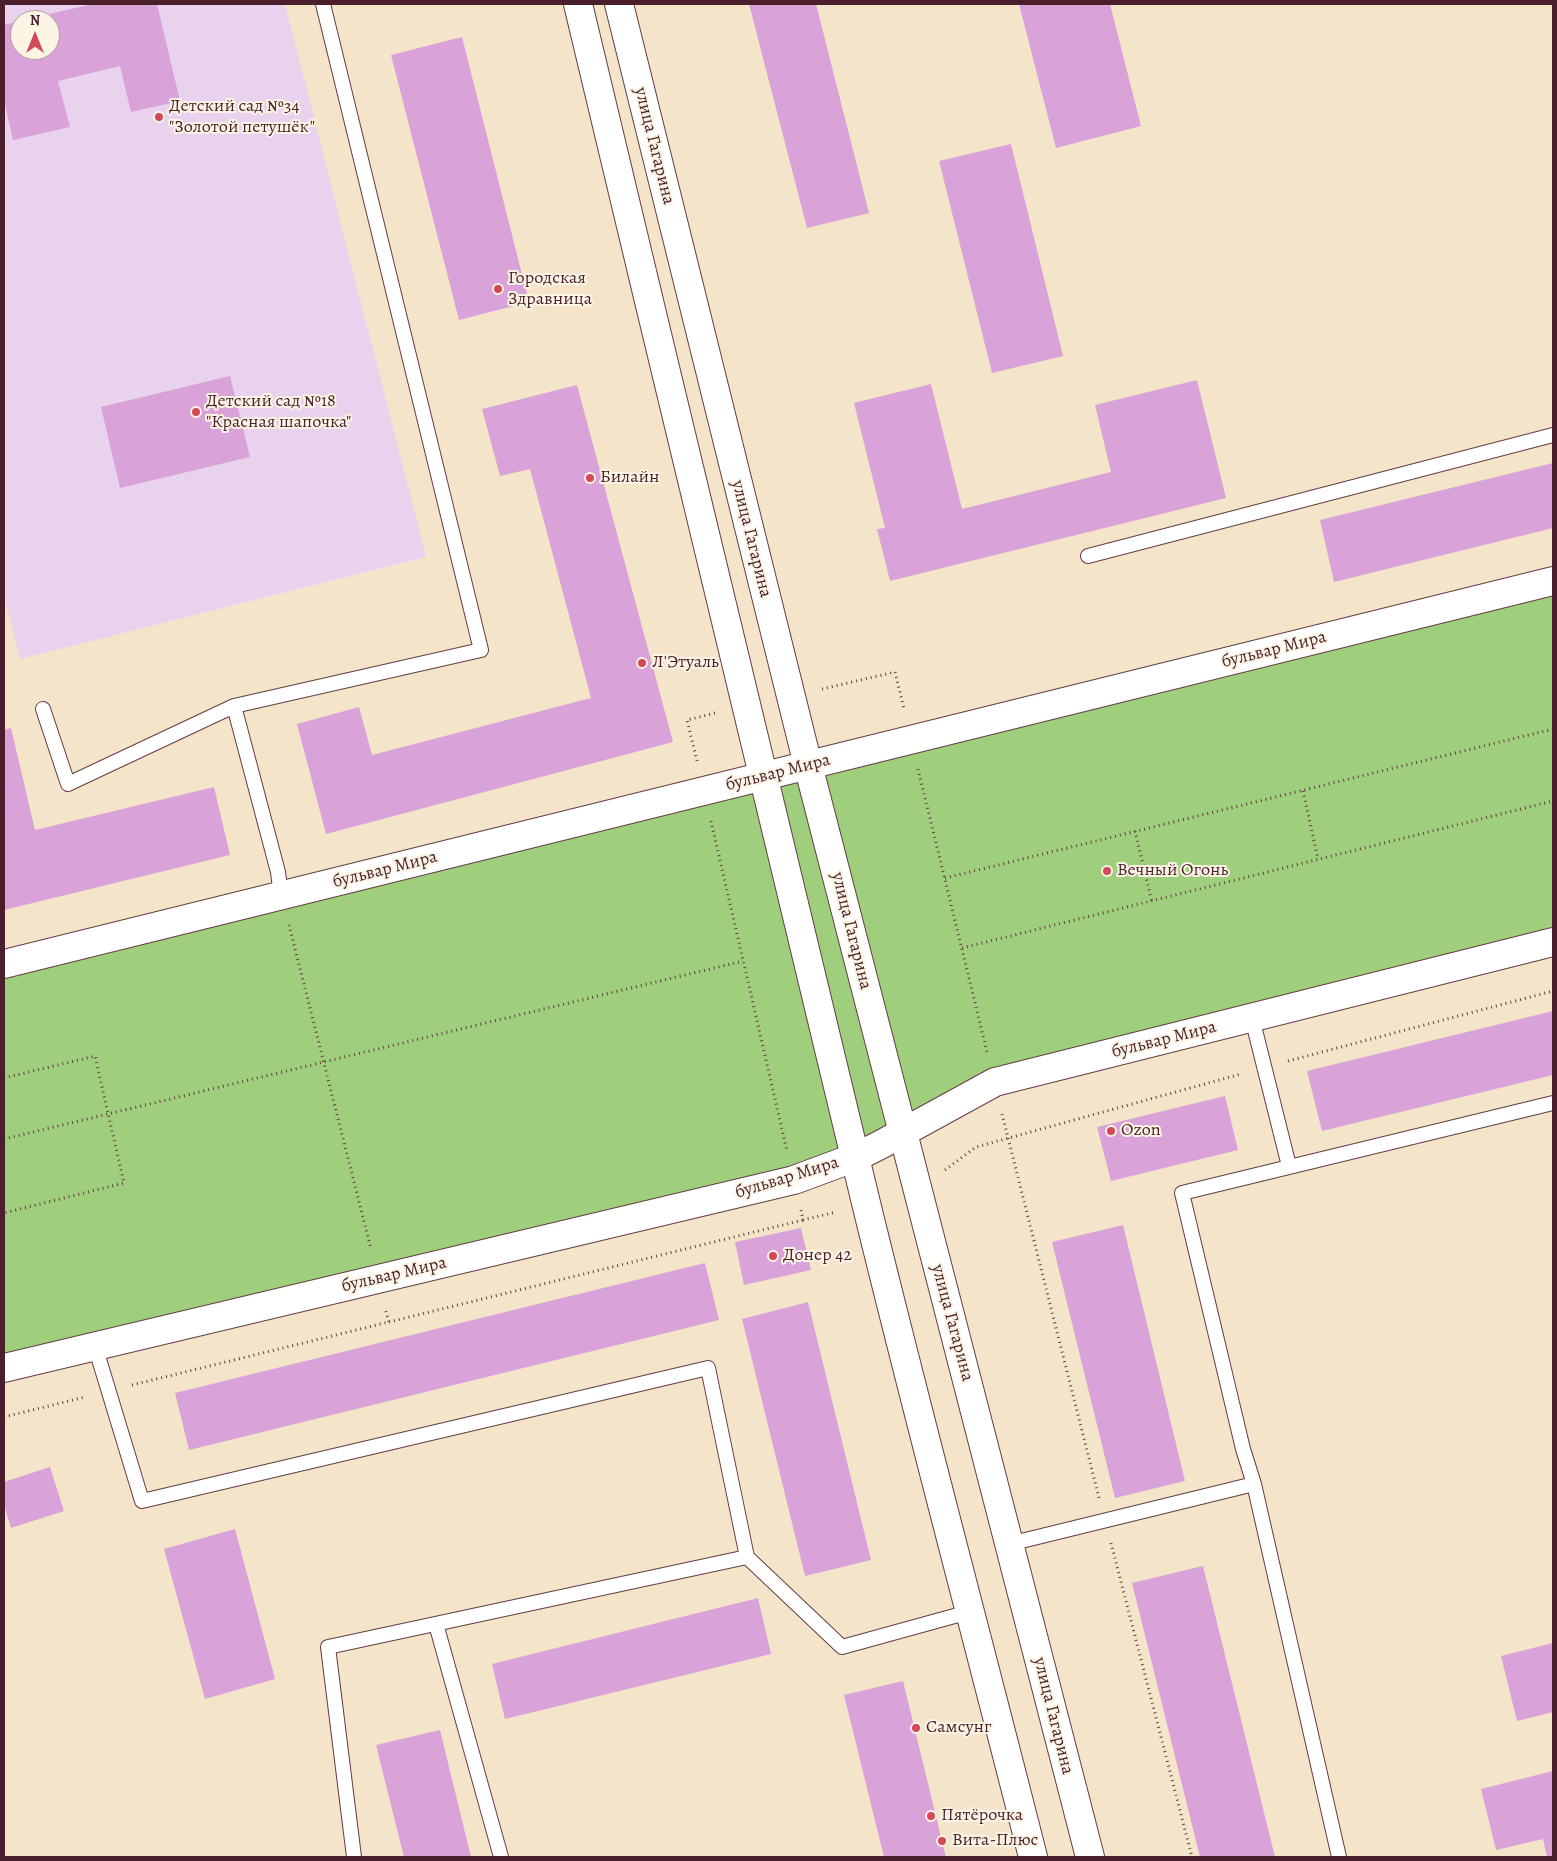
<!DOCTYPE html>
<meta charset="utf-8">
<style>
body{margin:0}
#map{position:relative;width:1557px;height:1861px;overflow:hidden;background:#f4e4c9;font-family:Alegreya,serif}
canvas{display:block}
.frame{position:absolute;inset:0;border:5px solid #4a1f2b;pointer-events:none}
.north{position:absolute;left:10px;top:10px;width:50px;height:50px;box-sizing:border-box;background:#fcf5e5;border:1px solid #b59f9b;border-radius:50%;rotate:0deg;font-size:14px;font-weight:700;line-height:20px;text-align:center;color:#4a1f2b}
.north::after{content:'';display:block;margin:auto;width:18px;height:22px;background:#d1495b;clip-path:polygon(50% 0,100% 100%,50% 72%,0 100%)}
</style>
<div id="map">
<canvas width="1557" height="1861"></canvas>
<div class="frame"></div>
<div class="north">N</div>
</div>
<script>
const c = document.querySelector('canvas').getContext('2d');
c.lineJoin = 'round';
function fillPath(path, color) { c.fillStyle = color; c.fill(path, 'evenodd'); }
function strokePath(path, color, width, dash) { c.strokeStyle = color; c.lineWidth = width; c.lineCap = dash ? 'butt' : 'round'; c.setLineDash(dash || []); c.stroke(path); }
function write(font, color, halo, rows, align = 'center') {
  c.font = font + ' Alegreya,serif'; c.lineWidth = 4; c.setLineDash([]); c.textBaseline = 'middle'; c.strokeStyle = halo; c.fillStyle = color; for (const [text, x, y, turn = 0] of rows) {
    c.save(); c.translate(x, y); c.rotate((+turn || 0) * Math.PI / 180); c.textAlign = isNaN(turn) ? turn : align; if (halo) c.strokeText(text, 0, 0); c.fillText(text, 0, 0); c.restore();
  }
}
fillPath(new Path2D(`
 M4,4h281l141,553 -406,102 -16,-64zM20,20h30v30h-30z`), '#e8d2ee');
fillPath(new Path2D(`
 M1553,581v361l-558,140 -115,63 -876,223v-404z`), '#9fce7d');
fillPath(new Path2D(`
 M93,4h64l23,97 -49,11 -11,-46 -62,15 12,46 -57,13 -9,-40v-75l16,-4v29h30v-30l-23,-1z
 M749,4h67l53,209 -62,15z
 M1019,4h91l31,122 -85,22z
 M462,37l67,265 -70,18 -68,-265z
 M1011,144l52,212 -71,17 -53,-212z
 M230,376l20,81 -130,31 -19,-81z
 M1197,380l29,118 -336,83 -13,-52 8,-1 -31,-125 77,-19 31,125 149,-37 -16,-67z
 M577,385l96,357 -347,92 -29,-110 62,-17 13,48 219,-57 -61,-229 -30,7 -18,-67z
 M1553,463v65l-219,54 -14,-62z
 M11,728l24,102 179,-43 16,68 -226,55v-180z
 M1553,1011v64l-231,56 -15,-60z
 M1225,1096l13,54 -127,31 -14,-54z
 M1123,1225l62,256 -70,17 -63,-256z
 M801,1228l10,42 -67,15 -9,-43z
 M705,1263l14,57 -530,130 -14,-57z
 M808,1302l63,258 -66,16 -63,-257z
 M50,1467l14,44 -53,17 -7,-23v-23z
 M235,1529l40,150 -70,20 -41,-150z
 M1203,1566l72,291h-75l-68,-274z
 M758,1598l13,56 -266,65 -13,-55z
 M1553,1643v69l-36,9 -16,-65z
 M903,1681l39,160 4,16h-62l-40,-162z
 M440,1730l31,127h-67l-28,-112z
 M1553,1771v86h-6l-4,-18 -47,11 -15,-61z`), '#d9a2d8');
const service = new Path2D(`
 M1088,556l465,-121
 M43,709l25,75 166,-78
 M281,896l-3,-24 -44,-166 247,-56 -158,-646
 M1252,1018l37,148
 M95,1346l47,155 566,-133 39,189 -419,90 26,210
 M1254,1484l85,373
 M1009,1544l245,-60 -11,-35 -61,-256 371,-90
 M747,1557l95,90 127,-35
 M436,1624l65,233`);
const tertiary = new Path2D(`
 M4,964l1549,-383
 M4,1368l790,-188 62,-23 24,-12 115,-63 558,-140`);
const secondary = new Path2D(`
 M578,4c96,401 191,802 289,1203 53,217 111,433 166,650
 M619,4l189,761 282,1092`);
strokePath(service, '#643d43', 16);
strokePath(tertiary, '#643d43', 30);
strokePath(secondary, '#643d43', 30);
strokePath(new Path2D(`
 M822,689l73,-17 9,37
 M697,761l-10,-41 28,-7
 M918,769l69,283
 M1303,791l15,68
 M711,821l76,330
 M1135,831l17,71
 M945,878l608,-149
 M289,925l82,324
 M962,948l591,-147
 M1288,1061l265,-70
 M4,1078l91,-22 29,127 -120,30
 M1002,1114l97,384
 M4,1139l739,-178
 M945,1170l31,-23 265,-73
 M801,1210l2,10 33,-8
 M389,1322l414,-102
 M132,1385l257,-63 -4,-14
 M4,1417l81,-20
 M1111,1543l81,314`), '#643d43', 3, [1, 4]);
strokePath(service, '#fff', 14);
strokePath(tertiary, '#fff', 28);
strokePath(secondary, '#fff', 28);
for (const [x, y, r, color] of [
 [159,117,5,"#d1495b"],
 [498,289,5,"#d1495b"],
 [196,412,5,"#d1495b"],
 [590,478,5,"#d1495b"],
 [642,663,5,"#d1495b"],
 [1107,871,5,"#d1495b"],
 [1111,1131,5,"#d1495b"],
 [773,1256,5,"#d1495b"],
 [916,1728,5,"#d1495b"],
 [931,1816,5,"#d1495b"],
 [942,1841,5,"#d1495b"]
]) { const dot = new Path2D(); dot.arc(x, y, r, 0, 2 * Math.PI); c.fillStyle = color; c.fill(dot); strokePath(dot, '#fcf5e5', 2); }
write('18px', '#4a1f2b', '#fcf5e5', [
 ["Детский сад №34",169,107],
 ["\"Золотой петушёк\"",169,128],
 ["Городская",508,279],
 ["Здравница",508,300],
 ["Детский сад №18",206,402],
 ["\"Красная шапочка\"",206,423],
 ["Билайн",600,478],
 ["Л'Этуаль",652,663],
 ["Вечный Огонь",1117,871],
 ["Ozon",1121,1131],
 ["Донер 42",783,1256],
 ["Самсунг",926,1728],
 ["Пятёрочка",941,1816],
 ["Вита-Плюс",952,1841]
], 'left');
write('18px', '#4a1f2b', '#fcf5e5', [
 ["улица Гагарина",654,146,76],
 ["улица Гагарина",751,539,76],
 ["бульвар Мира",1274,650,-14],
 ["бульвар Мира",778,773,-14],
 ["бульвар Мира",385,870,-14],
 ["улица Гагарина",851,931,76],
 ["бульвар Мира",1164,1040,-14],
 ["бульвар Мира",787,1178,-17],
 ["бульвар Мира",394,1275,-13],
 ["улица Гагарина",952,1323,75],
 ["улица Гагарина",1053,1716,76]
]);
</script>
